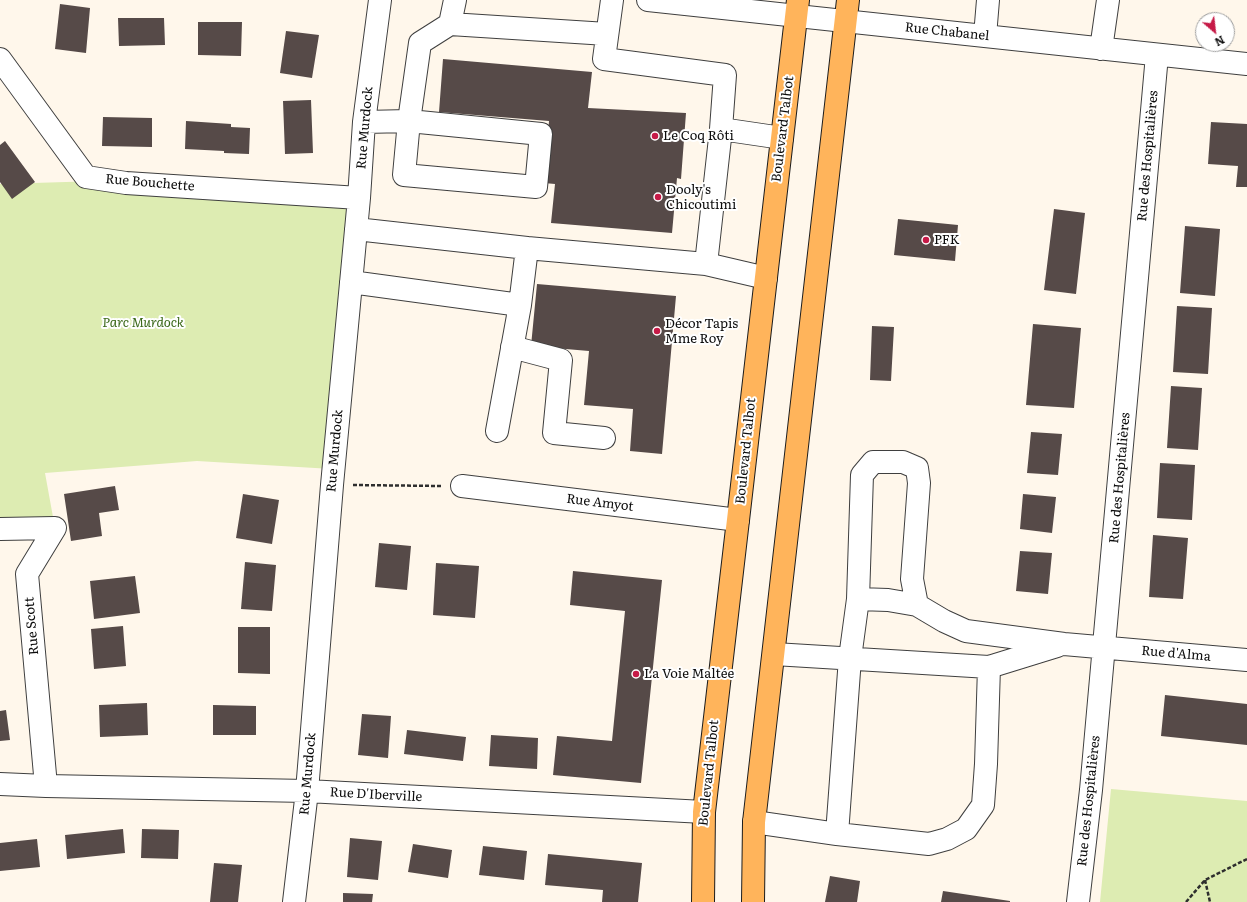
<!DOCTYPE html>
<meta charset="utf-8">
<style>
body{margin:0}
#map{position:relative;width:1247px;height:902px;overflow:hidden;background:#fff7eb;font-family:Literata,serif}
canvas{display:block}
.north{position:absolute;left:1195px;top:12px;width:40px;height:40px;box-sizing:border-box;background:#fff;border:1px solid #9e9e9e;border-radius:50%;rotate:152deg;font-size:11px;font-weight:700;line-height:16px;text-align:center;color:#0c0c0c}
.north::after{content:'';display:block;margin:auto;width:14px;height:18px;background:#c61a47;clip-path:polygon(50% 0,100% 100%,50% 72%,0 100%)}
</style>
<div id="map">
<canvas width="1247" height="902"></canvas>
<div class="north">N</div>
</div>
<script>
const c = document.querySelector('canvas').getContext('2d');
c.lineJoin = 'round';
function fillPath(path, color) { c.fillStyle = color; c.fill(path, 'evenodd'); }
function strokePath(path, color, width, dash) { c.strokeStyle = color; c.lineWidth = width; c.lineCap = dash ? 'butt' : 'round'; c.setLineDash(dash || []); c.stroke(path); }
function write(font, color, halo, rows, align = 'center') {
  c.font = font + ' Literata,serif'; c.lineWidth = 4; c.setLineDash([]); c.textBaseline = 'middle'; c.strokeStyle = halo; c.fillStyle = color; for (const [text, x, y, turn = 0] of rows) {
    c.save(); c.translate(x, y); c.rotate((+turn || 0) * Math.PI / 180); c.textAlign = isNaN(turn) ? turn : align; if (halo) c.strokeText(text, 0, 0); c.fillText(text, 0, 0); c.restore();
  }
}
fillPath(new Path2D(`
 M132,180l217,17 -17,272 -135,-8 -152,12 10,55h-55v-344z
 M1111,789l136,12v101h-147z`), '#ddecb2');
fillPath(new Path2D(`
 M60,4l30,4 -4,45 -31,-4z
 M118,18h46l1,27 -46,1z
 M198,22h44l-1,34 -43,-1z
 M286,31l33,4 -7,43 -32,-5z
 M443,59l149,13 -4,36 98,5 -5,66 -4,-1 -5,55 -121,-10 4,-39 -11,-1 5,-62 -110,-9z
 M311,100l2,53 -28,1 -2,-53z
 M103,117l49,1v29l-50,-1z
 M186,121l45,3v3l19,1 -1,26 -25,-1v-2l-39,-2z
 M1211,122l36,2v63h-11l2,-21 -30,-2z
 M5,141l30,41 -23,17 -12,-17v-37z
 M1054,209l31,4 -9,81 -32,-4z
 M898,219l60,6 -3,36 -61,-6z
 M1185,226l35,3 -5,67 -35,-3z
 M537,284l139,12 -14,158 -32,-3 3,-42 -49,-4 5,-54 -58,-5z
 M1177,306l35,2 -4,66 -35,-2z
 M1033,324l48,4 -7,80 -48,-3z
 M872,326l22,1 -3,54 -21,-1z
 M1171,386l31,2 -4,62 -31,-2z
 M1031,432l31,2 -4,41 -31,-2z
 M1160,463l35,2 -3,55 -35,-2z
 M115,486l4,24 -20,3 3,23 -31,5 -7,-47z
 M243,494l36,6 -7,44 -36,-6z
 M1023,494l33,3 -4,36 -32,-4z
 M1153,535l35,3 -5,61 -34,-2z
 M379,543l32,3 -4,44 -32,-3z
 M1020,551l32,2 -4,41 -32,-3z
 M245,562l31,3 -4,46 -31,-2z
 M436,563l43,3 -4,52 -42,-3z
 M573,571l89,9 -21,203 -88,-8 4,-39 55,5 13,-130 -55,-6z
 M135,576l5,37 -46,6 -4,-38z
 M123,626l3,40 -32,3 -3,-40z
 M238,627h32v47l-32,-1z
 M1165,695l82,9v41l-86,-9z
 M147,703l1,32 -48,2 -1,-32z
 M213,705l43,1v29h-43z
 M6,710l4,30 -10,1v-30z
 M362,714l29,2 -3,42 -30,-3z
 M407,730l59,7 -3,24 -59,-7z
 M491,735l47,3 -1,31 -48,-3z
 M123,829l2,24 -58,6 -2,-24z
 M142,829l37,1 -1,29 -37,-1z
 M350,838l32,3 -4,39 -31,-3z
 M37,839l3,28 -40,4v-28z
 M413,844l39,6 -4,28 -40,-6z
 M483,846l44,5 -3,29 -45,-5z
 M548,854l94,9 -4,39h-36l1,-12 -58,-5z
 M214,863l28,2 -4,37h-28z
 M830,876l30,5 -3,21h-32z
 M943,891l67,10v1h-69z
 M343,893l30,1 -1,8h-29z`), '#564a48');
const minor = new Path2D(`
 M648,0l599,64
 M450,24l5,-24
 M985,36l3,-36
 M1101,49l7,-49
 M0,59l86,118 40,6 233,15
 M364,122l45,-1 132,13 -5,53 -132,-12 5,-54 11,-78 30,-19 157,10
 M721,129l61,9
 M356,229l171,19 179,16 15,-135 4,-54 -121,-16 8,-59
 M706,264l60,14
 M351,282l169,23 7,-57
 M512,347l49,13 -7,73 50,5
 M497,431l23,-126
 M462,486l276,34
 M0,529l55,-1 -28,46 19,212
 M917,605l-29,-5 -30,-1 4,-124 11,-13h30l14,6 2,15 -7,96 5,26 27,16 22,10 98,13 183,16
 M989,667l68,-21
 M0,784l46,2 261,5 397,21
 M754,822l83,12 92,10 18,-5 19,-10 17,-24 3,-41 3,-97 -215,-13
 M837,834l13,-176 8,-59
 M294,902l13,-111 25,-306 27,-287 5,-76 16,-122
 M1078,902l13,-112 66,-735`);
const major = new Path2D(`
 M703,902l1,-90 34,-292 60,-520
 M753,902l1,-80 94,-822`);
strokePath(minor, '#3f3f3f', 24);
strokePath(major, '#1d1d1d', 24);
strokePath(new Path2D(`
 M353,485l88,1
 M1205,880l5,22
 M1186,902l19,-22 42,-21`), '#2e2e2e', 2.5, [4, 2]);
strokePath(minor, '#fff', 22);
strokePath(major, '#ffb45b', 22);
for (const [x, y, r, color] of [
 [655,136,4,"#c61a47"],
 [658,197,4,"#c61a47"],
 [926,240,4,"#c61a47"],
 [657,331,4,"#c61a47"],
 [636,674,4,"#c61a47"]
]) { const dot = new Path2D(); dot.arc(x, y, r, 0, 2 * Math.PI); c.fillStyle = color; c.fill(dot); strokePath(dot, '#fff', 1.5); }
write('13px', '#0c0c0c', '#fff', [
 ["Rue Chabanel",947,32,6],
 ["Rue Murdock",365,128,-85],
 ["Boulevard Talbot",783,129,-83],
 ["Rue des Hospitalières",1148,156,-85],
 ["Rue Bouchette",150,183,5],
 ["Rue Murdock",335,451,-85],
 ["Boulevard Talbot",746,451,-84],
 ["Rue des Hospitalières",1120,478,-85],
 ["Rue Amyot",600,503,7],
 ["Rue Scott",32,626,-95],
 ["Rue d'Alma",1176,654,5],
 ["Boulevard Talbot",709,773,-84],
 ["Rue Murdock",308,774,-85],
 ["Rue D'Iberville",376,795,3],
 ["Rue des Hospitalières",1089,801,-84]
]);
write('13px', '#0c0c0c', '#fff', [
 ["Le Coq Rôti",663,136],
 ["Dooly's",666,190],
 ["Chicoutimi",666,205],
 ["PFK",934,240],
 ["Décor Tapis",665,324],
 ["Mme Roy",665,339],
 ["La Voie Maltée",644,674]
], 'left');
write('italic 13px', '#3a6818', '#fff', [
 ["Parc Murdock",143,323]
]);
</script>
